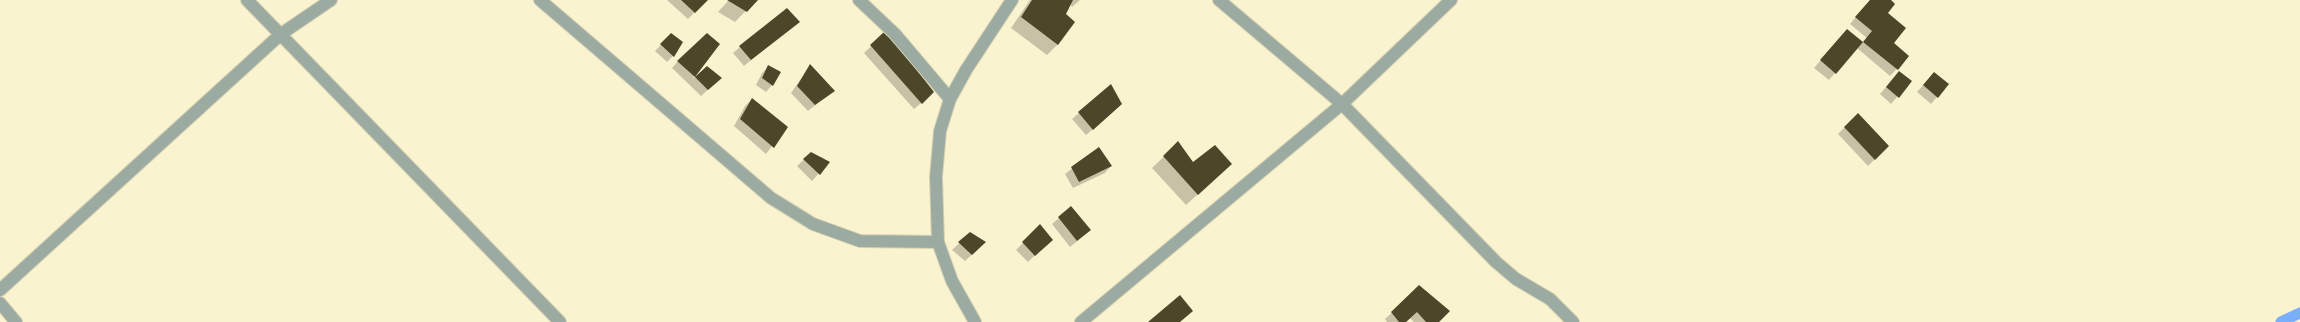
<!DOCTYPE html>
<style>
body{margin:0}
canvas{display:block;background:#f9f3d0}
</style>
<canvas width="2300" height="322"></canvas>
<script>
const context = document.querySelector('canvas').getContext('2d');
context.lineJoin = 'round';
function fill(path, color) {
  context.fillStyle = color;
  context.fill(path, 'evenodd');
}
function trace(path, color, width, dash) {
  context.strokeStyle = color;
  context.lineWidth = width;
  context.lineCap = dash ? 'butt' : 'round';
  context.setLineDash(dash || []);
  context.stroke(path);
}
fill(new Path2D(`
 M667,0H707L688,19Z
 M729,0H756L735,22L718,12Z
 M1030,0H1080L1072,7L1070,4L1065,14L1058,44L1047,55L1011,28Z
 M1870,0H1890L1886,13L1892,43L1908,57L1890,76L1857,48L1829,80L1814,68L1847,30L1863,43L1867,38L1850,24Z
 M798,22L744,66L733,53L740,47Z
 M671,34L673,56L667,62L655,51Z
 M884,34L926,99L914,109L864,53Z
 M719,44L692,79L707,68L714,84L701,96L672,68L678,61Z
 M810,66L833,91L808,111L791,93Z
 M768,67L772,85L766,92L756,85L762,73Z
 M1899,72L1911,81L1891,104L1880,94Z
 M1934,73L1937,97L1931,104L1917,92Z
 M752,99L787,127L766,154L734,126L745,106Z
 M1114,111L1086,135L1072,119L1079,113Z
 M1858,114L1888,146L1868,166L1838,134Z
 M1178,143L1193,163L1219,175L1186,205L1152,168Z
 M1099,148L1111,166L1105,173L1073,188L1065,174Z
 M811,153L829,162L812,181L797,166Z
 M1059,218L1083,236L1070,247L1052,224Z
 M1040,226L1045,246L1028,262L1016,250Z
 M970,233L978,249L965,261L952,250Z
 M1419,287L1438,322H1414L1410,318L1406,322H1387L1385,319Z`), '#0003');
trace(new Path2D(`
 M2281,322L2300,313`), '#7aaffc', 11);
fill(new Path2D(`
 M681,0H708L695,13Z
 M727,0H758L747,12Z
 M1032,0H1073L1066,14L1075,22L1058,45L1021,17Z
 M1870,0H1891L1895,4L1888,13L1906,28L1894,43L1909,56L1898,70L1863,42L1872,31L1855,17Z
 M787,8L800,22L751,60L739,46Z
 M1847,29L1863,42L1836,74L1820,60Z
 M884,32L900,49L904,45L913,65L934,92L922,104L870,45Z
 M671,33L683,42L674,57L660,44Z
 M707,33L720,44L695,77L677,61Z
 M810,64L835,91L815,105L797,86Z
 M768,65L781,72L773,86L762,78Z
 M707,66L722,78L708,90L695,77Z
 M1899,71L1912,81L1899,98L1886,87Z
 M1934,72L1949,84L1938,98L1923,85Z
 M1111,84L1122,104L1093,130L1078,112Z
 M752,98L788,127L774,148L740,119Z
 M1858,113L1889,146L1875,160L1844,127Z
 M1178,141L1193,162L1215,145L1232,164L1198,195L1163,156Z
 M1099,147L1112,166L1079,182L1071,167Z
 M811,152L830,162L820,175L803,159Z
 M1071,206L1091,230L1077,241L1058,217Z
 M1040,224L1053,240L1035,256L1022,242Z
 M970,232L986,242L972,255L958,242Z
 M1419,285L1450,311L1439,322H1426L1417,312L1406,322H1399L1391,312Z
 M1180,295L1193,311L1180,322H1148Z`), '#4c4729');
const street = new Path2D(`
 M247,0L560,322
 M540,0L771,198L813,224L860,241L938,242
 M859,0L895,34L950,99
 M1219,0L1342,104L1496,262L1516,279L1550,299L1573,322
 M0,290L281,34L331,0
 M0,303L16,322
 M975,322L952,281L938,242L936,177L940,131L950,99L966,70L1012,0
 M1081,322L1342,104L1451,0`);
trace(street, '#d7d1b2', 14);
trace(street, '#9caba2', 12);
</script>
